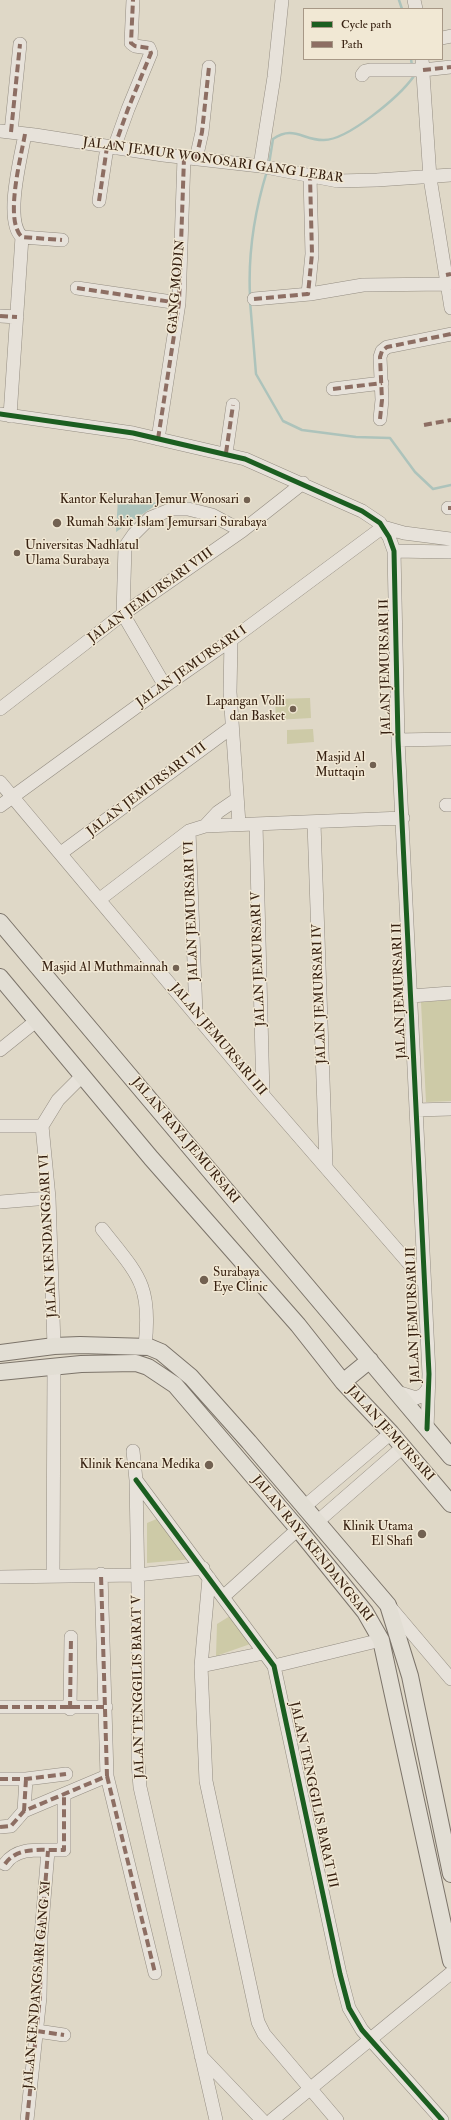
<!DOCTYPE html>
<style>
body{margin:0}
#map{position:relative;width:451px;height:2120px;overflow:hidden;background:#dfd8c7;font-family:"IM FELL Double Pica",serif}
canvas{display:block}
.legend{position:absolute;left:303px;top:8px;width:140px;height:52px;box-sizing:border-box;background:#f1e8d4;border:1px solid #a79886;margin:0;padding:5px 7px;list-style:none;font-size:12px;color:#372111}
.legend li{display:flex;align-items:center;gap:8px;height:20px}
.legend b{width:20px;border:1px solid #a79886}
</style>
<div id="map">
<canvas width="451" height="2120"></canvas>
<ul class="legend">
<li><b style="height:5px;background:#1b5e20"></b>Cycle path</li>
<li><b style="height:5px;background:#8d6e63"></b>Path</li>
</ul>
</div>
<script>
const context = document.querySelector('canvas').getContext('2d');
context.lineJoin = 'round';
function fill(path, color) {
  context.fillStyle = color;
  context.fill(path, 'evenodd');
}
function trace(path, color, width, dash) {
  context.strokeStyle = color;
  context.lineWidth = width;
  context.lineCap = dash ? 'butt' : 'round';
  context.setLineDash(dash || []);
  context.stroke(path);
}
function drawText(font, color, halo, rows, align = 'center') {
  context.font = font + ' "IM FELL Double Pica",serif';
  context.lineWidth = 3;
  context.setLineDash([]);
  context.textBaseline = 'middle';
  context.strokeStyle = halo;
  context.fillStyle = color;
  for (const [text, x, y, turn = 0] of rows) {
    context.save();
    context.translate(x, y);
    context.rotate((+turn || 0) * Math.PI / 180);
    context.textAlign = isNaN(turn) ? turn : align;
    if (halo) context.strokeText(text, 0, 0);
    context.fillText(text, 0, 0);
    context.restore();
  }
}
fill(new Path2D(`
 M310,698L311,718L276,720L275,699Z
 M313,729L314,742L287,744V730Z
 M451,1000V1101L426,1102L421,1002Z
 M159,1518L194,1559L147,1563V1523Z
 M230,1616L256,1642L216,1656L217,1624Z`), '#cdcaa7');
fill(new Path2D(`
 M118,499L159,503L116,532Z`), '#adc3bb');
trace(new Path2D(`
 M399,0L402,9
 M411,59L412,66
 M269,164L273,139C293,125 303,140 323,140C347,141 400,96 414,76V73
 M250,296C248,255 255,210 267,171
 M250,301L256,374L283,421L302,430L356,437L390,438L415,472L433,489L451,485`), '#adc3bb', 2.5);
const minor = new Path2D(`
 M414,0L416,9
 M442,38L451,36
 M422,59L430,178L451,308
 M362,75L365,71L370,70H423L451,67
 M0,131L35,135L163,155L260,166L338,181L377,180L451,175
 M11,132L20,44
 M25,134C21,157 4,221 22,237L62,240
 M114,148L128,109L151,53L149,48L135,46L131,43L133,0
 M196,159L202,132L209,67
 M260,166L274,77L282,0
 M99,201L107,147
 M77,288L179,303
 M308,294L312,254L310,176
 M254,299L310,294L363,285L447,284
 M0,316L17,317
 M333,389L382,383
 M0,414L133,433L245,459L362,511L380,523L389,537L394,551L398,740L429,1374L427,1429
 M10,416L22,237
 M380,419L382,400L380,357L382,351L387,347L451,334
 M158,439L179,303L184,158
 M226,453L233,405
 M448,508H451
 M394,551L451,552
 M231,640L230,692L239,824
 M165,686L123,614L125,547L134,534L150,518L172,509H188L212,515L242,531
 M0,709L123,614L242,531L303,483
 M398,740L451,739
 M0,782L263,1095L412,1267L424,1283
 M446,805H451
 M0,806L165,686L231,640L383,527L404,533L451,539
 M314,823L326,1165
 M256,824L263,1095
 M205,826L218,812L237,799
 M189,831L196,1014
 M61,853L232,727
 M100,899L189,831L205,826L403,818
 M411,996L451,993
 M0,1050L36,1021
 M416,1110L451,1109
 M0,1126H42L58,1100L83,1075
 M42,1126L49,1198L54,1346
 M0,1202L49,1198
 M102,1229C138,1275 152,1284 145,1346
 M397,1392L416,1398L423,1395L428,1389
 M133,1451L136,1480L138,1589V1763L140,1787L216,2120
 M136,1480L274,1666L340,1974L349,2008L362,2030L442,2120
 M304,1507L391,1433
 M317,1522L403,1447
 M53,1576L54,1366
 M0,1577L137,1575L203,1568
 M209,1578L201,1666L206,1781L258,2022L264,2034L337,2120
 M224,1596L298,1529
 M390,1607L451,1679
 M201,1666L264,1653
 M274,1666L381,1640
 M0,1707H106
 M70,1709L71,1637
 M107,1776L155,1973
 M0,1779H26L66,1774
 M24,1811L26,1779
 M0,1827L11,1826L24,1811L107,1776L101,1574
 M5,1864C18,1845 44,1851 64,1850V1794
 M37,2031L64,2035
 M201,2056L262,2120
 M27,2120L40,1997L41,1936L48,1851
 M272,2120L451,1973`);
const major = new Path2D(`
 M0,922L451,1457
 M0,977L151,1158L298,1325L343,1382L391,1433L451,1504
 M0,1353L54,1346L80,1345L149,1347L161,1352L191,1377L249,1442L388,1605L410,1676L451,1874
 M0,1372L81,1364L136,1363L148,1367L175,1385L298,1529L365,1612L381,1640L451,1961
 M343,1382L370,1360`);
trace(minor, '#948d82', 14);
trace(major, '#7c746a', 18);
trace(minor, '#e7e2da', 13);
trace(major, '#e2ded4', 16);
trace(new Path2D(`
 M423,70L451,67
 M11,132L20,44
 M25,134C21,157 4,221 22,237L62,240
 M114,148L128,109L151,53L149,48L135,46L131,43L133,0
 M196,159L202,132L209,67
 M99,201L107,147
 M446,275L451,274
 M77,288L179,303
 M254,299L308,294L312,254L310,176
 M0,316L17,317
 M333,389L382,383
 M380,419L382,400L380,357L382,351L387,347L451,334
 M424,425L451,420
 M158,439L179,303L184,158
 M226,453L233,405
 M448,508H451
 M0,1707H106
 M70,1709L71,1637
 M107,1776L155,1973
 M0,1779H26L66,1774
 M24,1811L26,1779
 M0,1827L11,1826L24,1811L107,1776L101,1574
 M5,1864C18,1845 44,1851 64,1850V1794
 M37,2031L64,2035
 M27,2120L40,1997L41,1936L48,1851`), '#8d6e63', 4, [8, 4]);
trace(new Path2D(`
 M0,414L133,433L245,459L362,511L380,523L389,537L394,551L398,740L429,1374L427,1429
 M136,1480L274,1666L340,1974L349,2008L362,2030L442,2120`), '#1b5e20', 5);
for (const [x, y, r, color] of [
 [247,500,4,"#726151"],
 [57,523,5,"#726151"],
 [17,553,4,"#726151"],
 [293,709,4,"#726151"],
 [373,765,4,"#726151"],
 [176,968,4,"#726151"],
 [204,1280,5,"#726151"],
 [209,1465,5,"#726151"],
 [422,1534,5,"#726151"]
]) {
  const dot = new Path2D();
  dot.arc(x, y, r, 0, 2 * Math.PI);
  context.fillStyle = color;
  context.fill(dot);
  trace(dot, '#f1e8d4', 1.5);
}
drawText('13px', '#372111', '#f1e8d4', [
 ["JALAN JEMUR WONOSARI GANG LEBAR",213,161,8],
 ["GANG MODIN",177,287,-85],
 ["JALAN JEMURSARI VIII",151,596,-36],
 ["JALAN JEMURSARI I",192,667,-35],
 ["JALAN JEMURSARI II",386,667,-91],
 ["JALAN JEMURSARI VII",147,790,-37],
 ["JALAN JEMURSARI VI",192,911,-92],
 ["JALAN JEMURSARI V",259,959,-92],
 ["JALAN JEMURSARI II",400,991,-92],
 ["JALAN JEMURSARI IV",320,994,-92],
 ["JALAN JEMURSARI III",218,1040,50],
 ["JALAN RAYA JEMURSARI",185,1141,50],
 ["JALAN KENDANGSARI VI",49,1236,-93],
 ["JALAN JEMURSARI II",414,1315,-92],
 ["JALAN JEMURSARI",390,1434,48],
 ["JALAN RAYA KENDANGSARI",312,1549,51],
 ["JALAN TENGGILIS BARAT V",139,1687,-91],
 ["JALAN TENGGILIS BARAT III",313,1795,78],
 ["JALAN KENDANGSARI GANG XI",38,1985,-85]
]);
drawText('13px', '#372111', '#f1e8d4', [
 ["Kantor Kelurahan Jemur Wonosari",239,500],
 ["Rumah Sakit Islam Jemursari Surabaya",66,523,"left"],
 ["Universitas Nadhlatul",25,546,"left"],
 ["Ulama Surabaya",25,561,"left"],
 ["Lapangan Volli",285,702],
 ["dan Basket",285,717],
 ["Masjid Al",365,758],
 ["Muttaqin",365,773],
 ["Masjid Al Muthmainnah",168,968],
 ["Surabaya",213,1273,"left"],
 ["Eye Clinic",213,1288,"left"],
 ["Klinik Kencana Medika",200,1465],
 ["Klinik Utama",413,1527],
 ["El Shafi",413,1542]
], 'right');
</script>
